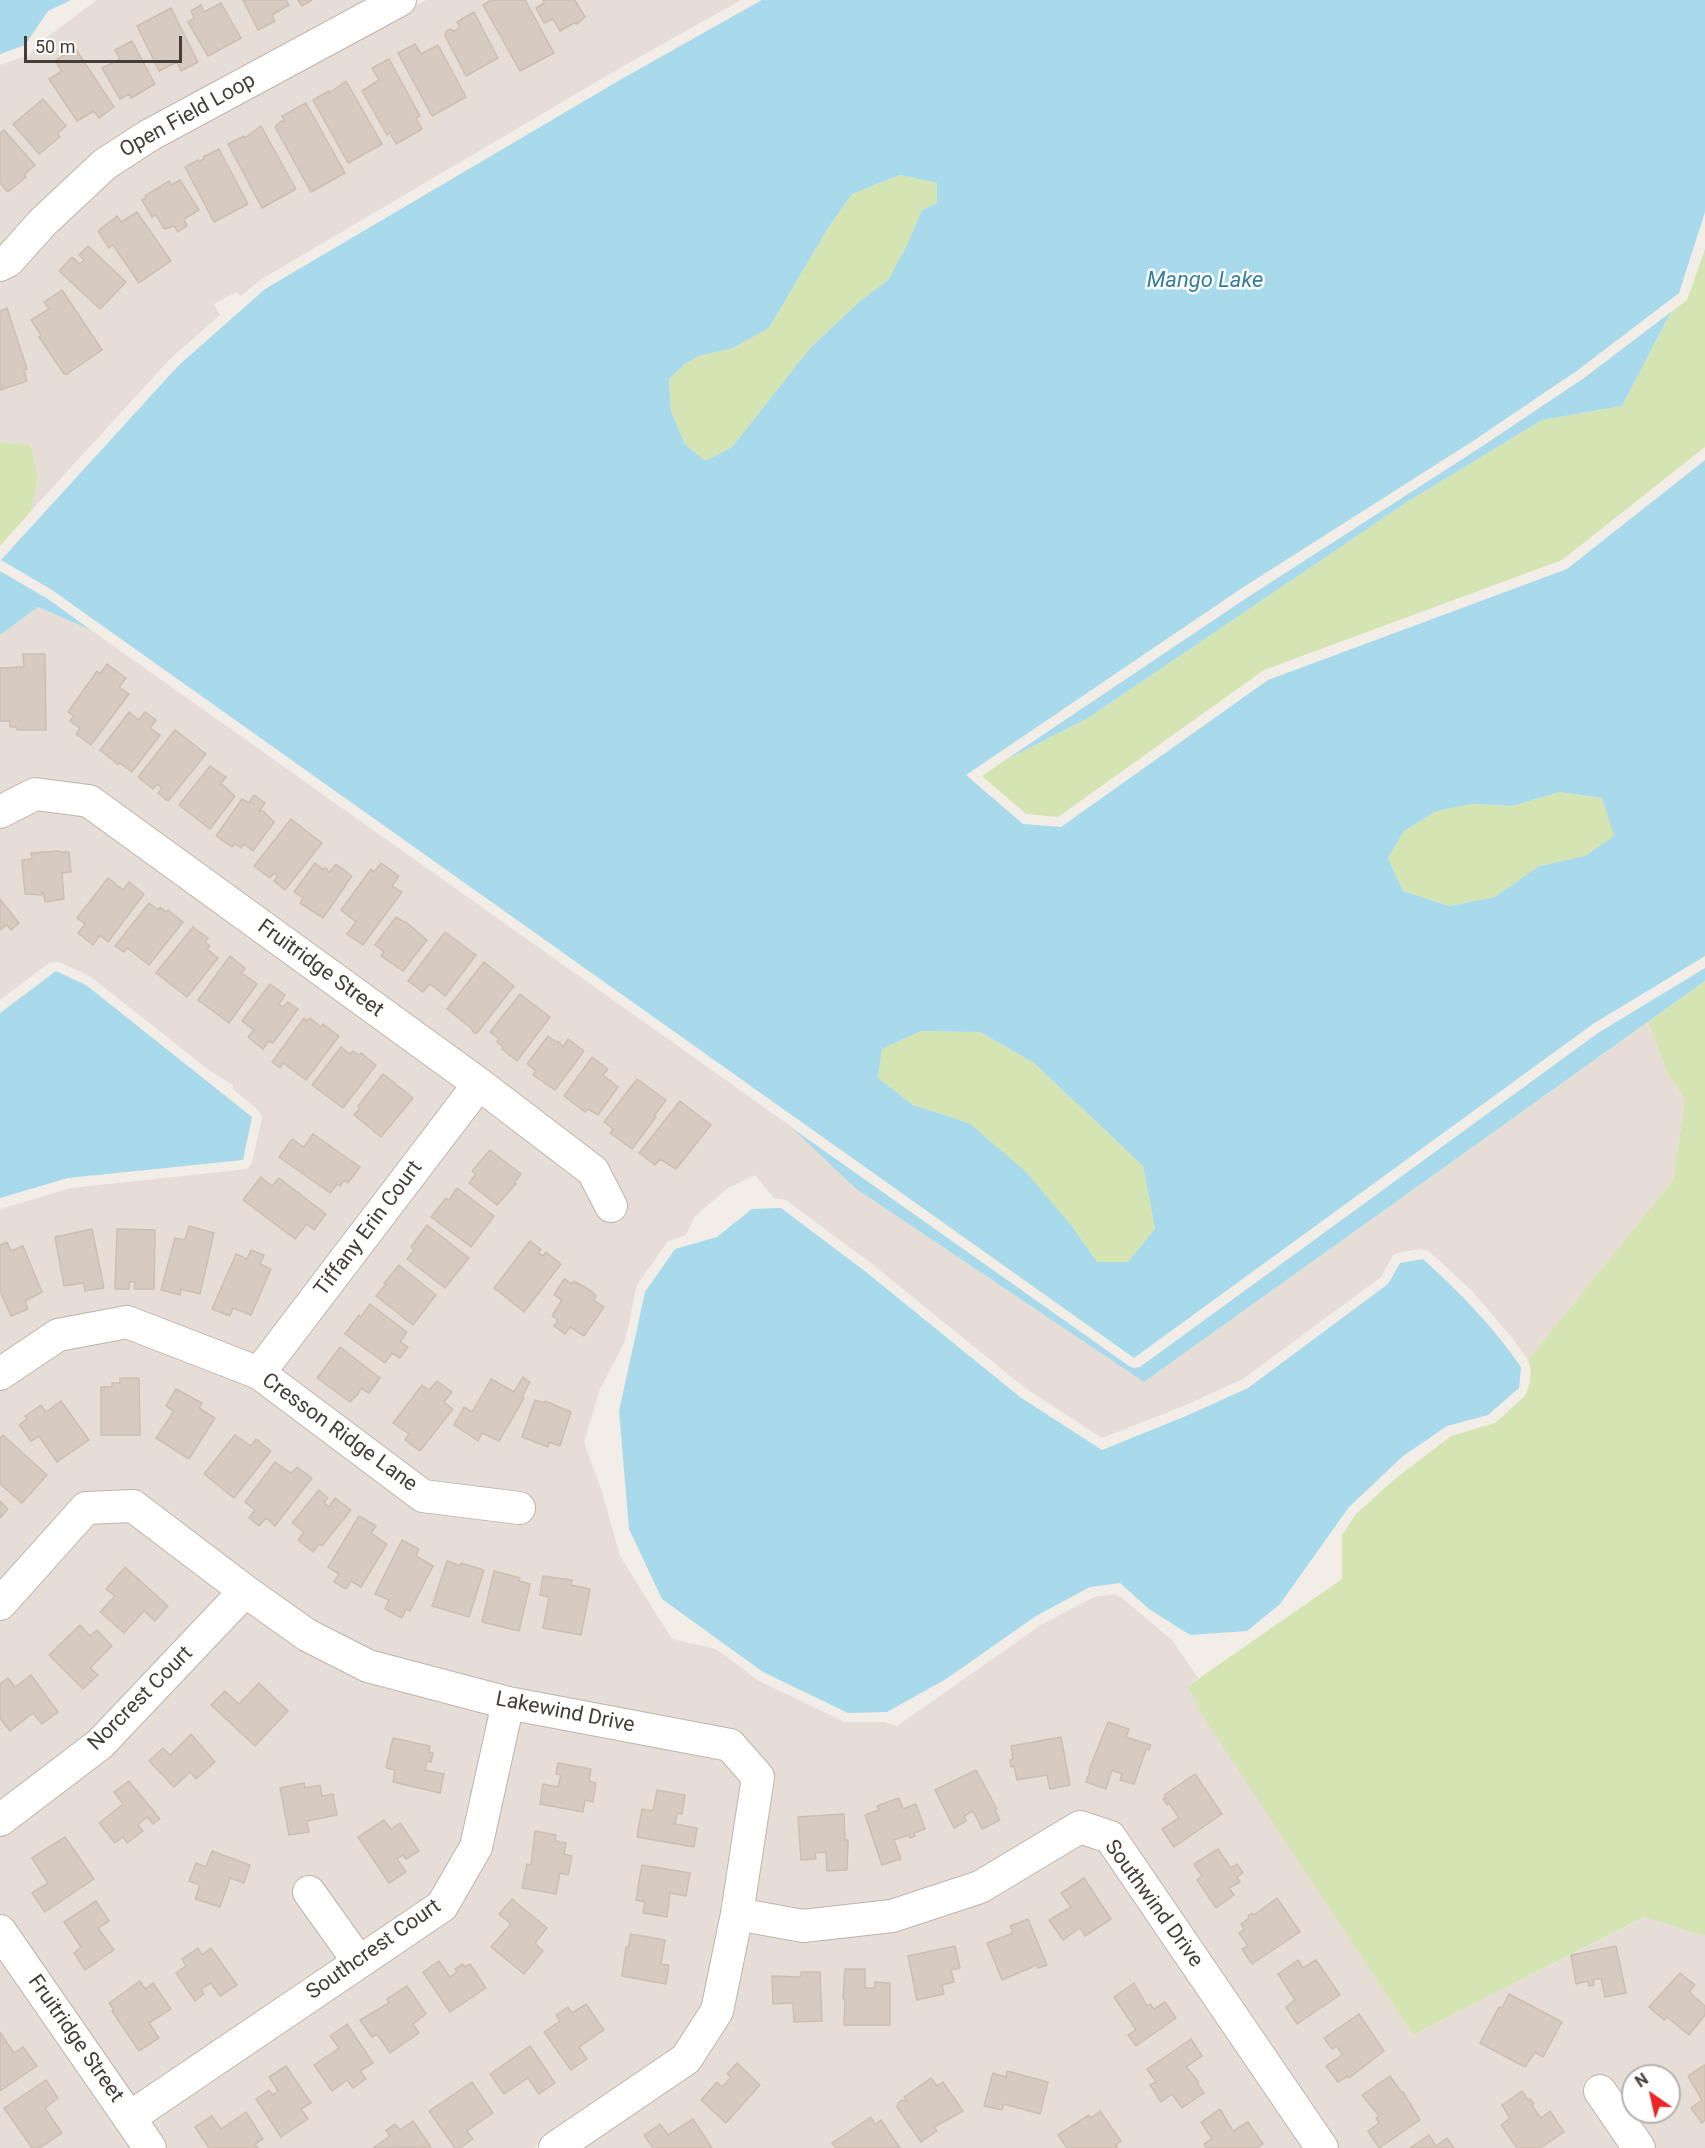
<!DOCTYPE html>
<style>
body{margin:0}
#map{position:relative;width:1705px;height:2148px;overflow:hidden;background:#f2ede7;font-family:Roboto,sans-serif}
canvas{display:block}
.north{position:absolute;left:1621px;top:2064px;width:60px;height:60px;box-sizing:border-box;background:#fff;border:2px solid #b5b1af;border-radius:50%;rotate:326deg;font-size:16px;font-weight:700;line-height:24px;text-align:center;color:#453d37}
.north::after{content:'';display:block;margin:auto;width:21px;height:27px;background:#ea2627;clip-path:polygon(50% 0,100% 100%,50% 72%,0 100%)}
.scale{position:absolute;left:24px;top:36px;width:158px;height:27px;box-sizing:border-box;border:3px solid #453d37;border-top:0;padding-left:8px;font-size:18px;line-height:21px;white-space:nowrap;color:#453d37;-webkit-text-stroke:4px #fff;paint-order:stroke}
</style>
<div id="map">
<canvas width="1705" height="2148"></canvas>
<div class="north">N</div>
<div class="scale">50 m</div>
</div>
<script>
const context = document.querySelector('canvas').getContext('2d');
context.lineJoin = 'round';
function fill(path, color) {
  context.fillStyle = color;
  context.fill(path, 'evenodd');
}
function trace(path, color, width, dash) {
  context.strokeStyle = color;
  context.lineWidth = width;
  context.lineCap = dash ? 'butt' : 'round';
  context.setLineDash(dash || []);
  context.stroke(path);
}
function drawText(font, color, halo, rows, align = 'center') {
  context.font = font + ' Roboto,sans-serif';
  context.lineWidth = 5;
  context.setLineDash([]);
  context.textBaseline = 'middle';
  context.strokeStyle = halo;
  context.fillStyle = color;
  for (const [text, x, y, turn = 0] of rows) {
    context.save();
    context.translate(x, y);
    context.rotate((+turn || 0) * Math.PI / 180);
    context.textAlign = isNaN(turn) ? turn : align;
    if (halo) context.strokeText(text, 0, 0);
    context.fillText(text, 0, 0);
    context.restore();
  }
}
fill(new Path2D(`
 M97,0H375L0,251V65L29,55L39,43Z
 M426,0H741L620,68L260,280L241,296L236,292L214,304L220,315L170,359L31,511L38,479L31,445L0,442V278L113,174L154,147Z
 M38,607L91,630L792,1127L855,1188L1144,1382L1648,1022L1668,1075L1685,1099L1673,1180L1528,1360L1513,1339L1472,1291L1429,1251L1420,1249L1397,1253L1393,1255L1381,1277L1243,1379L1181,1407L1102,1438L1025,1388L872,1264L786,1200L774,1198L755,1175L728,1188L694,1217L686,1235L668,1241L637,1285L625,1341L600,1389L584,1442L602,1492L620,1556L672,1639L716,1649L759,1681L845,1722H884L897,1726L1041,1625L1094,1597L1115,1594L1122,1598L1172,1640L1198,1678L1188,1686L1413,2035L1645,1917L1705,1936V2148H1652L1602,2075L1585,2087L1626,2148H1335L1119,1831L889,1904L802,1914L750,1905L766,1770L510,1691L371,1655L312,1625L132,1494L0,1588V1389L63,1346L127,1334L253,1383L423,1508L530,1521V1498L426,1484L275,1372L482,1101L585,1179L607,1222L626,1212L603,1167L95,792L0,798V635ZM1633,2076H1669V2112H1633Z
 M38,807L86,813L463,1086L254,1359L130,1311L0,1359V1209L71,1188L247,1169L252,1163L262,1117L257,1109L233,1089V1085L210,1071L91,977L59,962L49,963L0,1000V825Z
 M131,1518L228,1592L92,1735L0,1804V1620L15,1608L92,1519Z
 M248,1606L494,1711L465,1841L433,1897L361,1946L311,1876L293,1888L343,1958L132,2102L0,1912V1835Z
 M517,1716L725,1755L746,1780L706,2005L677,2050L533,2148H163L145,2122L449,1916Z
 M1082,1839L1103,1847L1309,2148H577L693,2069L746,1928L805,1938Z
 M0,1950L136,2148H0Z`), '#e6ded6');
fill(new Path2D(`
 M900,175L937,183V203L922,210L907,245L888,280L860,301L811,347L732,447L705,461L685,444L671,411L669,379L685,364L699,356L733,348L769,328L828,228L852,194Z
 M1705,249V447L1562,560L1264,670L1058,817L1026,814L982,776L1004,761L1088,718L1407,502L1542,420L1622,406L1671,312L1687,300Z
 M0,442L31,445L38,479L31,511L0,546Z
 M1560,792L1602,798L1615,836L1585,856L1539,866L1495,897L1449,906L1403,891L1388,858L1404,831L1437,811L1471,804L1512,806Z
 M1705,981V1936L1644,1917L1413,2035L1201,1713L1188,1686L1342,1579V1535L1356,1514L1396,1478L1451,1436L1495,1423L1525,1396C1530,1386 1533,1371 1528,1360L1673,1180L1685,1099L1668,1075L1648,1022Z
 M921,1031L980,1032L1034,1063L1143,1166L1155,1229L1128,1262L1097,1263L1071,1225L1025,1172L969,1123L913,1105L878,1078L882,1049Z`), '#d5e4b3');
fill(new Path2D(`
 M0,0H71L48,11L25,45L0,54Z
 M762,0H1705V212L1679,293L1578,370L1473,441L1242,588L966,775L1023,824L1061,827L1268,680L1567,569L1705,460V956L1593,1024L1134,1358L52,590L1,560L178,366L265,289L625,77ZM900,175L937,183V203L922,210L907,245L888,280L860,301L811,347L732,447L705,461L685,444L671,411L669,379L685,364L699,356L733,348L769,328L828,228L852,194ZM1560,792L1602,798L1614,836L1585,856L1539,866L1495,897L1449,906L1403,891L1388,858L1404,831L1437,811L1471,804L1512,806ZM921,1031L980,1032L1034,1063L1143,1166L1155,1229L1128,1262H1097L1071,1225L1025,1171L969,1123L913,1105L878,1078L882,1049Z
 M1671,312L1622,406L1542,420L1407,502L1088,718L1004,761L1248,597L1478,449L1584,378Z
 M0,571L48,599L91,630L38,607L0,635Z
 M1705,968V981L1144,1382L855,1188L792,1128L1129,1366L1134,1368L1140,1367L1598,1033Z
 M56,971L86,985L252,1117L243,1160L68,1178L0,1198V1013Z
 M781,1208L866,1272L1020,1397L1102,1450L1186,1416L1248,1388L1388,1284L1400,1263L1423,1259C1459,1292 1493,1326 1521,1367L1519,1388L1488,1415L1447,1426L1403,1456L1349,1507L1280,1604L1247,1631L1190,1635L1149,1609L1120,1583L1090,1587L1036,1616L946,1679L887,1712L848,1713L763,1672L662,1599L629,1529L619,1411L645,1292L675,1249L717,1237L752,1209Z`), '#a8daeb');
const building = new Path2D(`
 M243,0H286L289,5L272,15L275,21L258,30Z
 M298,0H312L302,6Z
 M491,0H525L554,53L520,71L483,5Z
 M543,0H575L585,17L577,24L574,23L560,31L553,19L544,23L536,8L544,3Z
 M221,3L241,38L208,56L188,22L194,18L191,11L201,5L204,12Z
 M171,8L198,62L181,71L177,62L159,71L137,26Z
 M474,12L498,58L466,76L445,36L446,32L450,29L454,31L460,27L457,22Z
 M132,41L155,84L131,98L129,94L120,99L102,68L120,59L115,50Z
 M415,44L421,54L438,45L466,97L432,116L398,53Z
 M75,48L114,107L99,118L94,111L77,121L49,79L62,71L55,61Z
 M389,59L420,116L416,118L422,129L396,144L390,133L387,135L362,91L379,80L372,68Z
 M346,81L382,144L348,163L313,100L329,91V93Z
 M43,99L66,126L57,134L60,137L39,154L13,124Z
 M306,103L345,173L311,192L275,127L281,121L285,122L282,116Z
 M261,126L296,189L262,208L228,144L244,136L245,138Z
 M4,130L35,165L24,175L26,177L8,192L0,183V133Z
 M219,149L248,204L214,222L185,167L198,160L199,162L204,159L203,157Z
 M180,180L199,210L184,219L187,226L178,232L174,226L164,229L156,215L152,217L142,200L146,198L145,196L169,181L171,185Z
 M137,212L171,261L139,283L113,245L109,248L98,231L117,216L121,222Z
 M88,246L126,282L100,309L59,271L72,257L80,264L84,260L79,255Z
 M62,290L102,350L67,374H64L39,337L41,335L31,320L49,309L44,302Z
 M7,308L27,369L24,370L27,381L0,390V311Z
 M23,654H45L46,730H17V727H10V721H0V668L24,667Z
 M107,664L126,678L119,687L129,694L91,745L76,734L80,728L70,721L74,716L68,712L97,671L100,674Z
 M129,712L139,720L145,712L156,720L150,728L160,735L132,772L120,763L118,765L100,750Z
 M175,730L206,754L168,801L158,793L162,788L157,784L153,789L138,777Z
 M210,766L226,777L220,785H223L235,796L210,829L179,805Z
 M254,795L265,803L259,811H263L274,822L253,851L244,844L241,848L235,844L232,847L216,836L242,799L249,803Z
 M291,819L322,843L285,890L274,881L278,876L274,873L270,878L254,866Z
 M59,851V852H69L71,872L62,873L64,899L45,902L43,892L41,895L25,894L22,860L32,859L31,853Z
 M315,863L323,869L326,868L329,873L336,864L352,876L323,918L300,903L303,898L294,892Z
 M381,863L399,876L392,886L402,892L363,945L347,934L356,922L341,910L371,869L374,872Z
 M108,878L123,890L129,882L144,894L108,942L100,935L93,945L78,933L85,924L77,918Z
 M0,899L19,923L11,930L7,925L0,930Z
 M149,903L158,910L160,907L166,912L168,910L183,922L149,965L127,948L124,952L115,946Z
 M396,917L404,922H406L427,940L403,971L381,956L384,952L375,945Z
 M193,927L208,938L205,942L210,946L207,949L218,958L187,997L156,973Z
 M445,932L476,955L445,996L430,984L423,992L408,981Z
 M230,956L245,968L242,973L257,984L229,1023L198,1000Z
 M484,962L514,986L477,1033H474L471,1028L447,1009Z
 M270,984L285,995L279,1004L283,1007L288,1002L298,1009L273,1043L269,1041L263,1049L248,1037L254,1030L242,1021Z
 M520,994L550,1017L517,1061L502,1049L503,1047L497,1042L499,1039L490,1032Z
 M304,1018L307,1021L310,1018L321,1027L323,1024L339,1036L306,1080L283,1063L280,1068L272,1062Z
 M548,1036L556,1042L558,1041L563,1047L568,1039L584,1051L555,1090L533,1075L536,1071L527,1064Z
 M341,1047L350,1054L353,1051L359,1055L361,1053L376,1065L343,1108L312,1085Z
 M592,1057L608,1069L603,1075L618,1087L598,1115L588,1109L585,1112L564,1096Z
 M383,1074L413,1098L381,1137L354,1115L360,1108L358,1106Z
 M637,1079L666,1100L654,1116L656,1117L632,1149L610,1133L613,1129L604,1122Z
 M680,1101L711,1125L676,1169L660,1159L655,1165L639,1153Z
 M313,1134L360,1167L348,1183L344,1180L340,1186L337,1184L330,1193L279,1157L292,1139L304,1147Z
 M490,1150L521,1174L514,1183L516,1184L497,1205L469,1183L476,1174L472,1171Z
 M261,1177L272,1186L279,1178L326,1214L314,1230L307,1224L295,1239L243,1200Z
 M457,1188L494,1216L471,1247L431,1217L446,1198L449,1200Z
 M427,1225L469,1258L445,1288L407,1259L414,1250L411,1247Z
 M189,1226L214,1233L200,1294L181,1289L180,1295L161,1290L175,1238L185,1240Z
 M92,1229L104,1288L85,1291L84,1283L64,1286L55,1237Z
 M117,1229L155,1230L154,1289H134L135,1282H129V1289H115Z
 M530,1241L541,1249L538,1253L543,1256L546,1252L561,1264L524,1312L494,1288Z
 M7,1242L11,1251L23,1246L42,1292L25,1301L28,1309L11,1316L0,1291V1245Z
 M251,1250L264,1255L260,1264L271,1269L251,1315L233,1308L230,1316L212,1309L236,1254L247,1259Z
 M399,1265L436,1295L413,1325L376,1296L386,1284L384,1283Z
 M564,1279L572,1284L574,1281L591,1291L596,1296L594,1300L604,1307L584,1336L570,1327L565,1334L554,1326L558,1320L552,1316L562,1300L554,1295Z
 M370,1304L407,1332L400,1342L408,1347L400,1358L392,1353L385,1363L345,1334L359,1315L361,1317Z
 M340,1347L380,1378L369,1393L361,1388L358,1394L350,1402L317,1378Z
 M523,1377L530,1382L522,1397L524,1398L499,1441L482,1433L478,1441L454,1425L464,1407L472,1412L491,1379L514,1392Z
 M120,1378H139L140,1435H101V1387H112V1383H120Z
 M437,1381L452,1392L444,1402L453,1409L420,1451L405,1440L409,1434L393,1423L422,1385L429,1390Z
 M176,1389L202,1403L199,1408L215,1418L189,1459L156,1438L174,1411L166,1406Z
 M535,1400L545,1403V1401L571,1412L560,1446L549,1442L548,1447L522,1437Z
 M61,1401L89,1440L57,1462L39,1436L31,1441L19,1425L27,1419L25,1416L41,1405L46,1412Z
 M3,1435L47,1475L22,1503L0,1484V1438Z
 M235,1435L251,1446L256,1439L271,1451L234,1498L204,1474Z
 M275,1462L291,1473L297,1467L312,1478L275,1526L266,1518L259,1526L249,1518L255,1510L245,1502Z
 M319,1490L328,1498L324,1503L329,1507L335,1498L351,1510L322,1546L319,1544L313,1552L298,1540L304,1532L292,1523Z
 M0,1501L8,1509L0,1518Z
 M359,1516L376,1526L371,1533L387,1544L361,1587L351,1581L346,1589L334,1582L339,1574L328,1567Z
 M402,1540L419,1549L416,1556L433,1566L410,1611L406,1609L402,1618L385,1609L389,1600L375,1594Z
 M447,1561L461,1566V1563L484,1570L469,1617L432,1606Z
 M125,1567L168,1606L155,1621L144,1611L124,1633L100,1612L115,1596L106,1589Z
 M494,1571L520,1578L519,1581L530,1584L519,1631L482,1622Z
 M543,1576L572,1580L571,1585L590,1589L581,1635L543,1628L549,1597L540,1595Z
 M80,1625L90,1636L97,1630L112,1646L90,1668L98,1675L83,1689L49,1655Z
 M31,1675L58,1712L42,1724L33,1713L10,1731L0,1718V1684L8,1678L15,1687Z
 M259,1683L288,1711L255,1746L211,1705L225,1691L239,1704Z
 M1108,1722L1129,1729L1126,1737L1151,1745L1149,1750L1146,1749L1134,1784L1120,1780L1122,1774L1112,1770L1106,1789L1086,1782L1090,1771L1089,1770Z
 M191,1734L215,1762L196,1779L190,1772L174,1787L149,1761L163,1748L170,1755Z
 M1061,1737L1070,1785L1050,1789L1047,1775L1017,1780L1014,1766L1011,1767L1010,1760L1013,1759L1011,1746Z
 M393,1738L430,1746L429,1752L433,1753L431,1762L427,1761L425,1770L444,1774L440,1793L393,1782L395,1770L386,1768Z
 M558,1763L591,1769L589,1781L596,1783L593,1802L585,1800L583,1812L540,1804L543,1784L558,1787L561,1775L556,1774Z
 M976,1770L997,1809L995,1810L1000,1820L982,1829L973,1811L964,1816L966,1821L954,1828L935,1790Z
 M1195,1774L1222,1814L1174,1847L1162,1829L1179,1818L1169,1803L1167,1805L1163,1799L1166,1798L1164,1795Z
 M129,1781L160,1819L153,1824L147,1817L138,1825L143,1831L127,1843L123,1837L115,1843L99,1823L123,1804L114,1792Z
 M304,1783L305,1788L320,1785L322,1796L333,1794L337,1815L307,1821L309,1832L289,1835L280,1788Z
 M657,1790L685,1795L682,1814L677,1813L675,1824L697,1828L694,1847L637,1837L642,1809L653,1811Z
 M899,1798L903,1809L916,1804L925,1829L914,1833L915,1836L910,1838L909,1835L894,1840L901,1859L882,1865L865,1815L879,1810L877,1806Z
 M844,1814L845,1840H848L847,1870L827,1871L826,1852L815,1853L816,1859L801,1860L798,1817Z
 M384,1820L391,1829L400,1823L419,1851L406,1859L403,1855L397,1859L406,1872L389,1883L358,1837Z
 M535,1831L556,1835L555,1841L566,1843L564,1854L572,1856L568,1875L560,1873L556,1894L522,1888L527,1864L531,1865Z
 M65,1837L94,1879L45,1912L32,1893L48,1883L32,1858Z
 M1218,1849L1231,1868L1237,1864L1243,1873L1237,1877L1240,1882L1229,1888L1234,1895L1216,1908L1197,1880L1202,1876L1194,1864Z
 M212,1851L250,1865L244,1883L230,1878L220,1907L195,1899L200,1885L189,1881L196,1863L206,1867Z
 M642,1865L690,1873L686,1896L670,1893L667,1917L643,1913L645,1902L636,1900Z
 M1084,1878L1111,1919L1085,1936L1080,1928L1063,1940L1049,1920L1071,1907L1061,1893Z
 M1277,1898L1300,1932L1252,1964L1242,1949L1248,1946L1239,1933L1244,1929L1241,1924L1249,1918L1248,1916L1252,1913L1254,1915Z
 M512,1899L547,1928L535,1943L543,1951L524,1974L491,1947L511,1924L499,1914Z
 M96,1901L109,1921L98,1928L114,1950L85,1970L74,1953L81,1947L64,1922Z
 M1028,1919L1047,1965L1038,1968L1037,1965L1002,1980L987,1943L1013,1933L1010,1926Z
 M631,1934L665,1940L661,1964L669,1965L666,1984L622,1976L626,1947L628,1948Z
 M955,1946L960,1968L951,1970L954,1982L942,1985L944,1994L917,2000L908,1956Z
 M1616,1946L1626,1993L1605,1997L1601,1978L1593,1980L1594,1985L1589,1986L1588,1981L1576,1984L1571,1955Z
 M198,1948L202,1955L211,1948L237,1985L220,1996L211,1983L201,1989L204,1994L195,2001L176,1973L186,1966L182,1959Z
 M1298,1960L1303,1968L1316,1960L1340,1995L1297,2024L1286,2007L1295,2000L1278,1974Z
 M439,1961L450,1977L457,1972L455,1969L463,1964L465,1967L470,1964L486,1988L450,2012L423,1972Z
 M845,1969H865V1988H875V1982L890,1983V2025H844L845,1999H843Z
 M801,1972H820L822,2021L794,2022L793,2003L773,2004L772,1976L801,1977Z
 M1680,1973L1695,1985L1689,1992L1705,2006V2015L1689,2035L1667,2017L1664,2020L1649,2007Z
 M140,1981L145,1989L153,1983L171,2009L149,2023L159,2038L139,2051L112,2011L114,2010L109,2003Z
 M1134,1983L1147,2006L1150,2004L1154,2009L1165,2002L1176,2018L1136,2046L1128,2035L1136,2030L1114,1997Z
 M407,1986L426,2014L413,2024L419,2033L390,2053L377,2034L372,2037L360,2020L389,2003L387,1999Z
 M1509,1994L1562,2022L1543,2057L1535,2052L1525,2067L1480,2043L1499,2007L1502,2008Z
 M586,2004L604,2030L579,2047L587,2059L571,2070L544,2032L560,2021L556,2015L568,2007L572,2013Z
 M1359,2014L1384,2051L1349,2078L1348,2076L1338,2082L1326,2066L1342,2055L1337,2046L1332,2049L1324,2038Z
 M347,2024L373,2063L360,2071L366,2079L353,2088L347,2080L332,2091L314,2065L339,2048L330,2036Z
 M0,2032L14,2053L23,2047L37,2066L0,2091Z
 M1191,2039L1202,2056L1186,2067L1199,2082L1197,2083L1204,2093L1182,2108L1172,2094L1161,2102L1150,2085L1156,2082L1147,2069Z
 M530,2046L555,2083L539,2094L528,2078L504,2094L490,2074Z
 M737,2063L760,2085L726,2123L701,2100L717,2082L722,2087L731,2077L727,2074Z
 M1705,2065V2120L1702,2123L1691,2108L1702,2100L1688,2076Z
 M286,2066L311,2103L301,2109L308,2119L281,2137L256,2099L269,2090L273,2095L278,2091L269,2077Z
 M1007,2071L1048,2082L1040,2114L1004,2104L1002,2110L984,2106L993,2073L1006,2077Z
 M1390,2076L1402,2093L1403,2092L1420,2120L1379,2148L1368,2131L1379,2123L1376,2118L1379,2116L1362,2095Z
 M931,2078L937,2086L943,2082L963,2111L934,2127L937,2131L921,2142L897,2107L898,2103L902,2100L907,2101L904,2097Z
 M46,2080L58,2098L45,2108L62,2133L46,2144L38,2148H32L4,2108Z
 M472,2082L493,2113L467,2131L473,2139L460,2148H455L429,2111Z
 M1522,2091L1528,2100L1530,2099L1534,2104L1532,2106L1541,2118L1550,2111L1564,2132L1540,2148H1517L1501,2125L1510,2118L1502,2105Z
 M1220,2109L1233,2131L1248,2122L1263,2144L1257,2148H1206L1204,2144L1212,2139L1201,2122Z
 M1100,2111L1121,2141L1116,2145L1118,2148H1072L1070,2146L1067,2148L1058,2135L1089,2115L1091,2118Z
 M246,2112L263,2139L255,2144L258,2148H209L195,2127L212,2116L221,2129Z
 M871,2117L875,2124L881,2120L900,2148H836L832,2143Z
 M693,2119L712,2148H653L644,2135L660,2124L668,2135Z
 M413,2121L431,2147L373,2148L390,2136L386,2130L395,2124L400,2130Z
 M1429,2135L1436,2146L1447,2138L1454,2148H1410Z`);
fill(building, '#d6cac1');
trace(building, '#cdbeb1', 1.5);
const minor = new Path2D(`
 M0,265L8,261L43,222L105,164L148,136L400,0
 M0,812L35,794L89,801L479,1084L593,1171L611,1206
 M259,1373L479,1084
 M0,1374L58,1335L127,1322L259,1373L423,1496L519,1508
 M0,1604L86,1508L133,1506L245,1591L307,1635L368,1666L508,1703L730,1745L758,1777L737,1914L717,2011L686,2059L555,2148
 M0,1820L100,1744L245,1591
 M309,1892L359,1962
 M737,1914L803,1926L892,1916L980,1887L1080,1827L1110,1837L1322,2148
 M0,1931L150,2148
 M1600,2091L1639,2148
 M129,2118L442,1906L476,1847L508,1703`);
trace(minor, '#bdb4ab', 34);
trace(minor, '#fff', 32);
drawText('21px', '#453d37', '#fff', [
 ["Open Field Loop",188,116,-29],
 ["Fruitridge Street",320,969,36],
 ["Tiffany Erin Court",369,1229,-53],
 ["Cresson Ridge Lane",339,1433,36],
 ["Norcrest Court",141,1699,-45],
 ["Lakewind Drive",565,1713,11],
 ["Southwind Drive",1153,1904,54],
 ["Southcrest Court",374,1950,-35],
 ["Fruitridge Street",75,2039,55]
]);
drawText('italic 22px', '#337f9a', '#fff', [
 ["Mango Lake",1205,281]
]);
</script>
